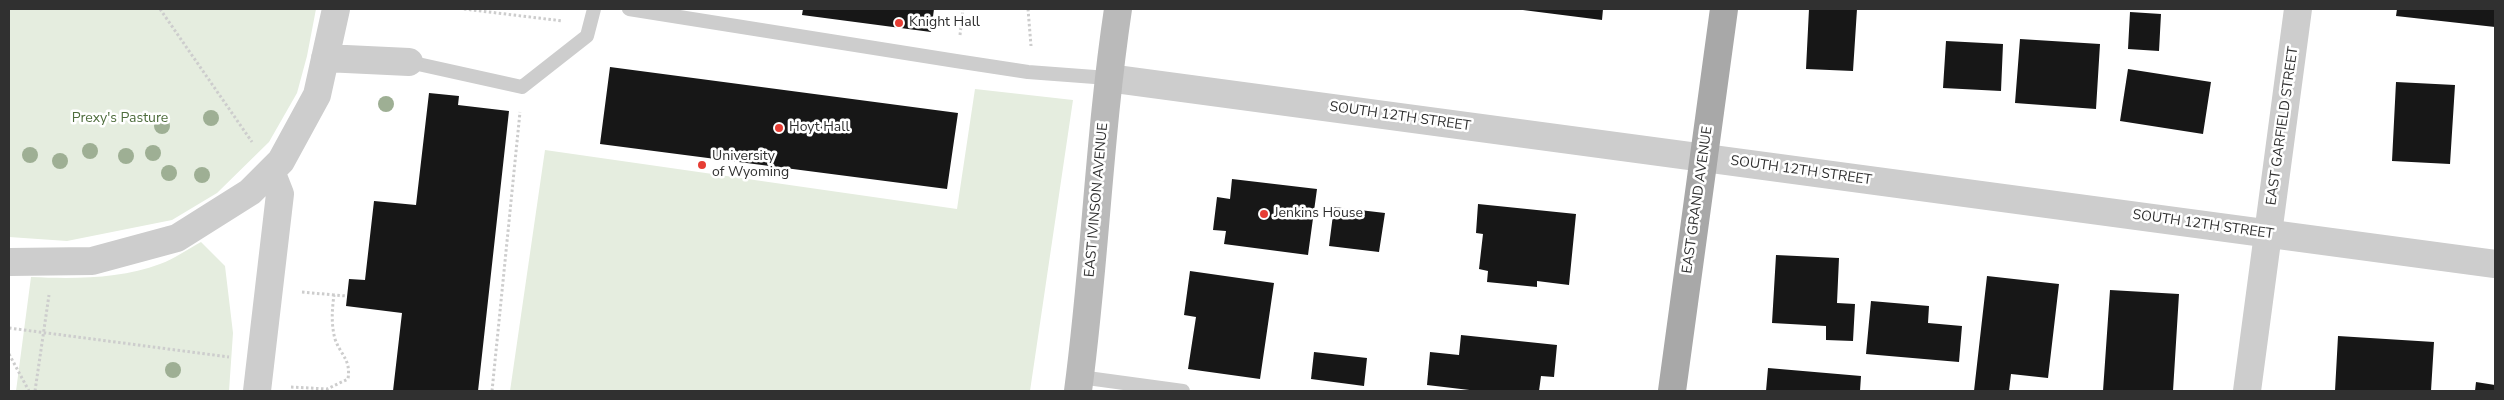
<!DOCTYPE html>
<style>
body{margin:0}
#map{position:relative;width:2504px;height:400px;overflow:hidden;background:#fff;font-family:"Nunito Sans",sans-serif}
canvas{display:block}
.frame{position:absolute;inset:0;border:10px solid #303030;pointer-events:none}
</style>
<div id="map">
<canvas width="2504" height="400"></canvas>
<div class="frame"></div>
</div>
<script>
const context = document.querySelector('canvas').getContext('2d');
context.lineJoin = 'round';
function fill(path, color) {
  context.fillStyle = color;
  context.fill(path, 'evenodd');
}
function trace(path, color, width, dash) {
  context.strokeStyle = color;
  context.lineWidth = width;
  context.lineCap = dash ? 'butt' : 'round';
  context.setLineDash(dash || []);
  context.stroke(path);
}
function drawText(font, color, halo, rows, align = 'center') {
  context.font = font + ' "Nunito Sans",sans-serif';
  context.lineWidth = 5;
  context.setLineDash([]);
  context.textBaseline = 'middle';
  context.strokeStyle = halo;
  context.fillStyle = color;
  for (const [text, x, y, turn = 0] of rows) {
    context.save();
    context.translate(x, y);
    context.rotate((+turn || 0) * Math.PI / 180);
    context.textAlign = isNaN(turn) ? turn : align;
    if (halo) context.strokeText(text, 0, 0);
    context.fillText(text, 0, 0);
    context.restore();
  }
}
fill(new Path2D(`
 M9,9H316L307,56L297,93L269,142L217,193L172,220L67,241L9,237Z
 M975,89L1073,100L1030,391H510L545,150L957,209Z
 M201,242L225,266L233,333L229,391H16L31,277C73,279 121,279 160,264C174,259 188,249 201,242Z`), '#e5eddf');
fill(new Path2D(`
 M803,9H934L931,32L802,15Z
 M1515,9H1603L1602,20Z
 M1809,9H1857L1853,71L1806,69Z
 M2397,9H2495V27L2396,16Z
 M2130,12L2161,14L2159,51L2128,49Z
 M2020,39L2100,44L2096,109L2015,103Z
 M1946,41L2003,44L2001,91L1943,88Z
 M610,67L958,113L947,189L600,144Z
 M2128,69L2211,82L2203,134L2120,121Z
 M2396,82L2455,85L2450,164L2392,161Z
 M429,93L459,96L458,105L509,111L478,391H393L402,313L346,306L349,279L365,280L374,201L416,205Z
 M1232,179L1317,189L1308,255L1224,244L1226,231L1213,230L1217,197L1230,199Z
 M1478,204L1576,214L1569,285L1537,281V287L1487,282L1488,271L1479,269L1483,234L1476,233Z
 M1334,207L1385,213L1379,252L1329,246Z
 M1776,255L1839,258L1837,303L1855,304L1853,341L1826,340V326L1772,323Z
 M1190,271L1274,283L1260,379L1188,369L1196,317L1184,315Z
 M1987,276L2059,284L2048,378L2011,374L2009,391H1974Z
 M2110,290L2179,294L2173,391H2103Z
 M1871,301L1929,306L1928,323L1962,326L1959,362L1866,354Z
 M1461,335L1557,345L1554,377L1541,376L1539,391H1478L1427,385L1430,352L1459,355Z
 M2338,336L2434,342L2431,391H2335Z
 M1314,352L1367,358L1364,386L1311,379Z
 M1768,368L1861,376L1860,391H1766Z
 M2476,382L2495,385V391H2475Z`), '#171717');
trace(new Path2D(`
 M160,9L252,142
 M464,9L563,21
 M1028,9L1031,46
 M960,35L963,9
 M302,292L334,295
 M9,328L229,357
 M9,354L29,391
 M291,387L327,389L348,379C351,359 341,356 335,339C331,324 332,310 334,295L347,296
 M35,391L49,295
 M492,391L520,112`), '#cdcdcd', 3, [2.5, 2.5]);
trace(new Path2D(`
 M629,9L956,61L1028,72L1108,78
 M409,62L522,87L587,36L594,9
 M1080,377L1183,391`), '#cdcdcd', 14);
trace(new Path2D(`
 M325,58L409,62
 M1108,78L2495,264
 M9,262L92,261L177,238L250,192L281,161L317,95L336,9
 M257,391L280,194L271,171
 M2247,391L2298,9`), '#cdcdcd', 28);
trace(new Path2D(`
 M1078,391C1095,264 1099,136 1118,9`), '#bababa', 28);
trace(new Path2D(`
 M1672,391L1724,9`), '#a8a8a8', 28);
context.fillStyle = '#9eaf94';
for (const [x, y] of [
 [386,104],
 [211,118],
 [162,126],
 [90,151],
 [153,153],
 [30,155],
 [126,156],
 [60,161],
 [169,173],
 [202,175],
 [173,370]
]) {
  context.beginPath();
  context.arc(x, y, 8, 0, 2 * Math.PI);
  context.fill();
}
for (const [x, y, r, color] of [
 [899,23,5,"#e63d34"],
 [779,128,5,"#e63d34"],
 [702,165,5,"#e63d34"],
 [1264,214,5,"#e63d34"]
]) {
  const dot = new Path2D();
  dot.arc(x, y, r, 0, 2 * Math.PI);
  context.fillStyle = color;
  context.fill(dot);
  trace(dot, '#fff', 2);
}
drawText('14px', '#303030', '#fff', [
 ["Knight Hall",909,23],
 ["Hoyt Hall",789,128],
 ["University",712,157],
 ["of Wyoming",712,173],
 ["Jenkins House",1274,214]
], 'left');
drawText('14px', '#303030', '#fff', [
 ["SOUTH 12TH STREET",1400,117,8],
 ["EAST GARFIELD STREET",2283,126,-82],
 ["SOUTH 12TH STREET",1801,171,8],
 ["EAST IVINSON AVENUE",1097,200,-85],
 ["EAST GRAND AVENUE",1698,200,-82],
 ["SOUTH 12TH STREET",2203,225,8]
]);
drawText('14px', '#4e6d3d', '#fff', [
 ["Prexy's Pasture",120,119]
]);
</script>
